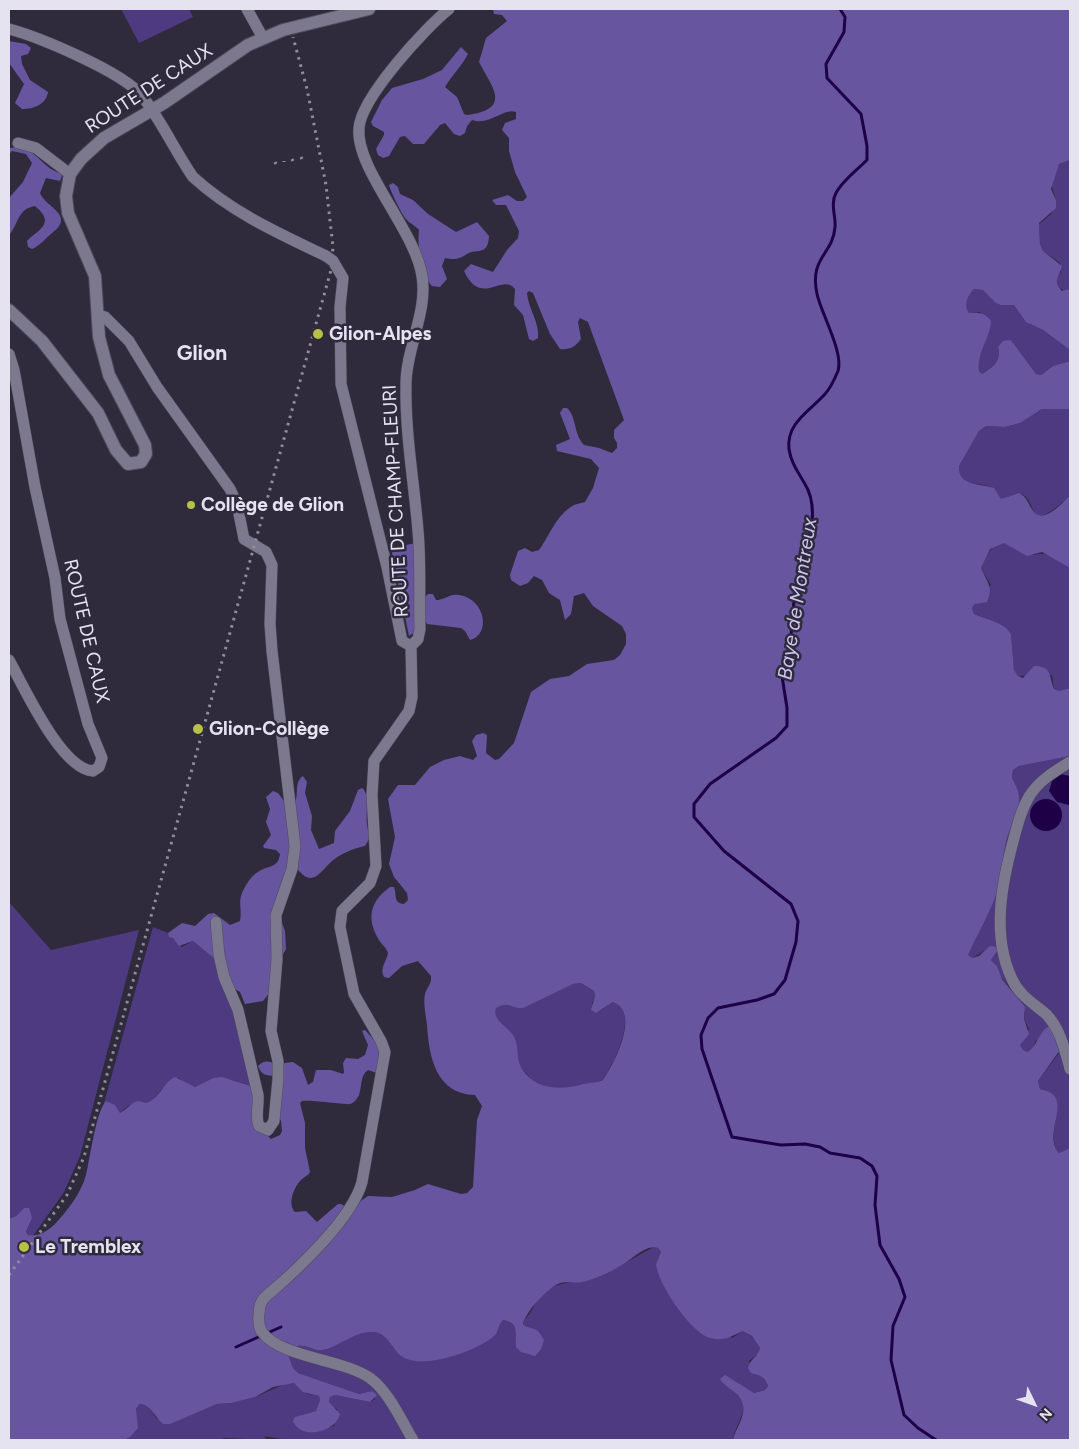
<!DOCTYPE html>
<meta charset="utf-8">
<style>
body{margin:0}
#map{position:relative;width:1079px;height:1449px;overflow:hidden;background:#2f2b3d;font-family:Figtree,sans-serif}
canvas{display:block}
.frame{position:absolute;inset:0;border:10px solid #e5e3f0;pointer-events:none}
.north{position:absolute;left:1009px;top:1379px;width:50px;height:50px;-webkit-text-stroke:4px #2f2b3d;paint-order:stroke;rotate:132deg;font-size:14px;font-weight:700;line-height:20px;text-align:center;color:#e5e3f0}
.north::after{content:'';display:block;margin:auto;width:18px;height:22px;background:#e5e3f0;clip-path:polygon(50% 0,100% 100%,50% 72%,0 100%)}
</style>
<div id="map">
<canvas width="1079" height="1449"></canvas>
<div class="frame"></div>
<div class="north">N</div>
</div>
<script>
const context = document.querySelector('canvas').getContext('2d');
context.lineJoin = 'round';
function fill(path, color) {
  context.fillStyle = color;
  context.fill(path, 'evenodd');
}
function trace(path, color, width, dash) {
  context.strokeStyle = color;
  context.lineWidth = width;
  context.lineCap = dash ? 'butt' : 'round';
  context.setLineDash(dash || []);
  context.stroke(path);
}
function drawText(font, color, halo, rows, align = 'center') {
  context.font = font + ' Figtree,sans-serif';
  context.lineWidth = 5;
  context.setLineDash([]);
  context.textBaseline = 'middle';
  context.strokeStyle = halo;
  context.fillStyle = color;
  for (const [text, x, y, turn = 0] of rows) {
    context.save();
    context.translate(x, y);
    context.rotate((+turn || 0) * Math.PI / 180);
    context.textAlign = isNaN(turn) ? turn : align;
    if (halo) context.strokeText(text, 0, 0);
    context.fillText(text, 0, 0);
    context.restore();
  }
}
fill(new Path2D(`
 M121,9H189L193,17L139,43Z
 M1070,160V289L1064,291L1056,285L1055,280L1061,272L1060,263L1043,251L1040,244L1039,224L1051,214L1056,200L1051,184L1059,164Z
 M974,289L983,290L1001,305H1014L1030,324L1043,330L1070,350V361L1053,366L1041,375L1036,374L1014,344L998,347C1002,361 993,367 982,374L979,371L978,362L985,340L980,312L969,313C962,305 968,295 974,289Z
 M1042,409H1070V495C1024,540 1039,497 1020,494C1013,493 1008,498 1001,499C997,494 997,491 991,487C981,482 958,488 959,466L979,431L986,426L1005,427L1020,423Z
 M1004,542L1034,555C1048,550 1058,561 1070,568V688L1059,691L1054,689L1052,675L1018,676L1014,670L1011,634L1001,624L974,614L972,608L991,585L981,568C986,556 990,545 1004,542Z
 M1070,756V1148L1059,1153C1043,1134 1074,1094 1040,1089L1038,1081L1059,1053L1036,1040L1033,1048L1029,1052L1023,1050L1020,1045L1029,1029L1024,1019L1025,1012L1010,987L1000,976L997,966L991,960L996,953L984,951L972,958L967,955C977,934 990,914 997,892C1002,877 1002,862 1005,847C1010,817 1030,808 1012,778L1013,770L1019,766Z
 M9,902L51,950L139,930L80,1156L64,1192L33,1236L28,1235L26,1232L30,1223L24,1208L16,1216L9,1219Z
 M153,927L168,933L182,947L193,941L216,960L232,1000L251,1086L233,1080L213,1078L195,1087L183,1082L179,1078L166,1084L153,1100L146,1103L141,1101L128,1106L120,1113L107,1101L104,1103Z
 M581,983L594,991L595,996L592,1004L600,1011L613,1002C641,1013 613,1064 603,1080L576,1087L551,1089L533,1081L521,1068L494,1013L496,1008C505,1003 507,1004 516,1008L573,984Z
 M654,1247L658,1248L661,1252L656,1264L732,1338L743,1331C751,1334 756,1341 760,1348L759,1353L749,1361L756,1375C763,1376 766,1379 768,1386L765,1390L754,1393L723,1383C758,1404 739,1413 733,1440H287L264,1436L267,1440L225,1438L219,1440H124C143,1431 132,1415 138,1404C148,1404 152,1412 157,1419L197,1412L217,1404L232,1403L255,1397L285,1384L294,1383L308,1394L319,1396L320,1400L316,1411L302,1415L318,1431L334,1426L337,1409L331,1407L329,1402L330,1397L335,1395L370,1402L375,1399L372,1391L359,1394L298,1373L293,1368L288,1354L298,1346C307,1344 315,1352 324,1350C340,1346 355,1330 374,1332C388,1334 390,1346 399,1354C418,1372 476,1351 493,1336C499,1332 498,1324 502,1320C514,1322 519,1328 516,1340L525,1327L523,1326C523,1319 529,1316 532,1310C551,1274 570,1288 600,1276C618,1268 636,1256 654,1247Z`), '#4e3a81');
fill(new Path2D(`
 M493,9H1070V160L1059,164L1051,189L1056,200V208L1039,223L1040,244L1043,251L1062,266C1059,278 1052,280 1062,291L1070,289V350L1043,330L1026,322L1014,305H1001L996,303L983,290L974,289C968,295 963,305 969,313C979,312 985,313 991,321C990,339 977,351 979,371L982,374C993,367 1002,361 998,347L1003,341L1010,340L1014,344L1036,374L1041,375L1053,366L1070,361V409H1042L1020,423L1005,427L986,426L979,431L959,466C958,487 981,483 994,488L1001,499L1019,493C1028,497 1028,505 1034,512C1045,524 1063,502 1070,495V568L1042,552L1027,556L1004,543L990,549L981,568C987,582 994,587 987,602L975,604L972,608L974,614C987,620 1003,621 1011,634L1014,670L1018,676L1023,678L1034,666C1052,666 1049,676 1054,689L1059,691L1070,688V756L1019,766L1013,770L1012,778C1030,808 1010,817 1005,847C1002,862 1002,876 997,892C990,914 977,934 968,955L972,958L979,956L990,946L997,947L998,950L991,960L997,966L1002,979L1025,1007L1024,1019L1029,1034L1020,1045L1023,1050L1028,1052C1038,1045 1038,1033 1049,1026L1062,1047L1038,1081L1040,1089C1077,1095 1041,1133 1059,1153L1070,1148V1440H733C737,1424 751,1411 738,1395C732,1389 724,1386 720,1379L725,1375L754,1393L765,1390L768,1386C765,1376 760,1376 751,1373L748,1368C750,1359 758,1357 760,1348L752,1336L743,1331C731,1336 725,1342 710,1338C690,1332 658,1284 656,1264L661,1252L658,1248C645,1244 632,1260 622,1265C610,1272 596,1279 582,1282C574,1284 564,1280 556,1285C545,1291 524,1314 523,1325C534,1331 536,1325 544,1340L541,1349L535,1356L521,1352L516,1347C515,1333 520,1323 503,1320C498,1324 499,1332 494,1336C477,1351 421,1371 401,1356C391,1348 388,1333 373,1332C354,1331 339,1347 323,1350C315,1352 307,1344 298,1346L288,1354L293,1368L298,1373L359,1394L372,1391L377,1395L370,1402L335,1395L330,1397L329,1402L340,1414C336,1432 301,1441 293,1421L295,1417L316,1411L320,1400L319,1396L303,1392L294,1383L273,1387L255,1397L232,1403L217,1404L170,1424H163C155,1417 150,1404 139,1404L136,1409L138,1428L130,1437L124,1440H9V1219L16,1216L24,1208H29L32,1218L26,1232L28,1235C38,1237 48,1231 55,1224C68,1210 81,1193 86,1175C90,1159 96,1111 106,1101L115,1105L120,1113C130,1108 133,1097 146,1103C160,1099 163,1082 175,1077L195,1087L213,1078L222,1077L251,1086L265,1133L271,1139L280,1135L282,1131L281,1121L277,1113L275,1076C266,1075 262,1076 258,1066C266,1057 271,1064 281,1064C285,1063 289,1062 293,1062L302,1068L308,1085L313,1082L316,1070H331L343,1074L344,1072L343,1063L346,1058L358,1059L365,1055L368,1045L362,1031L365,1030C382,1048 381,1048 377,1073L368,1070C360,1075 362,1087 359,1095C357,1099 354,1103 350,1104C347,1105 312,1100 302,1101L300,1103L305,1123V1148L310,1172C308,1176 305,1176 301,1180C294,1187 287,1204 295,1212L306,1211L317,1222L338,1204H341L353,1211L358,1203L368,1196L392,1197L415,1190L428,1184L461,1194L467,1193L473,1187L477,1120L482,1106L475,1095C436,1094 429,1057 427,1025C426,1016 423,1003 425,994C427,987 432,984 431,976L418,961L402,966L389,978L384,977C379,968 387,961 388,953C386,947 382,945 379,940C366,919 370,901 390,887H394C397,895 393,903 404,904L408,900L407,893L394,877L389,864L395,837L388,799L398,785H415L430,767L444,760L460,756L473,760L477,756L472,741L476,735L483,733L487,735L486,753L495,760L499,759L514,743L531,692L550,679L569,676L587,664L614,660L620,655L626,644V634L622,626L593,606L584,593L574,596L571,614L565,620L560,600L549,593L542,580L534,576L528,583L520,586L511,580L510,575L518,551L525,548L532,552L539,550C550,535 556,515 574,505C577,504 581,503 585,502L593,488L599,468L591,459L557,451L556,445L570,439L560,413L563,408H567C577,417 573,433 584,445L599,448L612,453L617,448V443L614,438V430L624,420L588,322L580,318L578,322L581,339C575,347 570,350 560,349L550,334L533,293L529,291L527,293C528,308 540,323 538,338L533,341L529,339L523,315L514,305L515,289C502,272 481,308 464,271L471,264L493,272L507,250L518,238L519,231L506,205H496L492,200L508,195L517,201H523L527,197L515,172L509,151V138L502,130L505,123L516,119V112C504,107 490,126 472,120L467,126L465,133L460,136L454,134L445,123L440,125L424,144H413L405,136L400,137L389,156L383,158L378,155L376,149L384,135V132L373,126L371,122L382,100L392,88L423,79L442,70L461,47L468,54C462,66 452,75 445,87L457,97L464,114L467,115C514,109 491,86 479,62L486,38L507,21L502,15L494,14ZM581,983L594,991L595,996L591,1010L596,1013L613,1002C641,1013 614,1064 603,1080C596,1083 591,1082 584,1084C562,1090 536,1091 522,1069C515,1058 520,1045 513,1035C507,1026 492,1020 496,1008C509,1000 510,1009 523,1008L573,984Z
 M9,41L26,44L31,48L28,54L21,56L22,64L30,80L48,92C46,105 33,109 22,109L15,103L24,84L9,63Z
 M24,147C37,154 49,172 61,173L62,176L60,181L46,178L40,193C46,208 77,215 51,234C45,239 38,247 32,249L28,247L27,241C37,230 57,224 35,206C17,209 19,224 9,235V198L23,182L32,163L26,154L12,151L9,154V148Z
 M393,183L398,187L400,194L413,200L428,214L456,232L477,222L489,236C488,256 478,248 467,254C459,259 456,260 445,258L442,266L447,279L440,287L432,286C421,274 417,246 419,230C415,225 410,224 406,219C402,215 390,190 389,185Z
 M416,543L415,632L409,636L391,548Z
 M428,594H433L436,600C444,600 451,593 459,595C486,599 491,635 470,640L465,631L461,628L427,624L425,620V597Z
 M303,776L307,782L305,793L312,816L311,830L319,849L334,843L335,831L350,811L358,790L362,788C373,797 361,821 371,836L365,846C354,848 340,854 332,861C318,874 312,889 295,866L280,917L285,931L286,949L275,968L278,982L263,1001L245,1004L240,992L230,986L216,960L193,941L179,946L173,938L169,937L168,933L182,923L195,926L208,914L214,913L230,925L240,921C243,907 236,902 245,887C248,882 252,875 258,872C268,865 278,869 280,854L276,850L264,848L263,846L271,835L266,822L270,809L266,797L273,791L278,793L287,805L294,804C300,795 293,783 303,776Z`), '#6855a0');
fill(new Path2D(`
 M1060,774L1070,776L1069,805L1057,802L1049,791L1052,781Z
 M1030 815a16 16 0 1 1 32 0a16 16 0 1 1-32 0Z`), '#1e0046');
trace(new Path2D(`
 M840,9L845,17L844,32L826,64L827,78L861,114L867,146V160C857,170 842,181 836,193C830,204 836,216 835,227C833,255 809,257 817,294C821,313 844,353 838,371C835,378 830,389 825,394C810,411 786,423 789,449C791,465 802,477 808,490C813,501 813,513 812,524L794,601L789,658L782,676L787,708V726L776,738L710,784L694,804V817L724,851L791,904L798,921L796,942L785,980L774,994L757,1000L718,1008L708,1018L701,1035L702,1049L732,1137L781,1145L805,1144L820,1147L830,1153L860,1158L872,1166L877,1176L875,1205L880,1245L899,1279L905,1297L893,1326L891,1360L904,1415L918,1428L936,1440
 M236,1347L281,1327`), '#1e0046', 3);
const minor = new Path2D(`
 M247,9L263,38
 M9,29C39,37 123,72 142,96C161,120 175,151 193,177C231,212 280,234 326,256
 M18,143L36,148L70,174
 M333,261L343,278L340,307L341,384L387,567L402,641L411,646
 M98,315L105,317L129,341L157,387L230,489L237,504L244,539L266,552L272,565L270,624L272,651L295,846L292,869L276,915L277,959L271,1031L278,1061V1079L274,1121L268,1130L259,1126C255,1117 259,1106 258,1095L238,1010L224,977L219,955L216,922
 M9,354L14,370L35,487L55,578L60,619L88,724L102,758L99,767L93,771C61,769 24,687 9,660
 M411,646L412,697L409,711L374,761L372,795L376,866L370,883L342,911L340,927L354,994L381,1041L385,1052L362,1182C353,1217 299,1268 271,1292C263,1298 259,1303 259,1314C258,1319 259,1328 262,1332C281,1358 343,1359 370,1378C389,1392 401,1420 413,1440
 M411,646L418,639L420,629C419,597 421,563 418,531C414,482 405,433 406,384C406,348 428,312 422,276C415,230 355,168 359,128C361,98 425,28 449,9
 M1070,762C1055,771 1040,780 1030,795C1022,808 1018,823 1014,838C1002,882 991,935 1012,979C1019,995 1033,1003 1046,1014C1060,1028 1065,1050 1070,1069`);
const tertiary = new Path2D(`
 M9,310L42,341L98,413L116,450L128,464L141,462L146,454L145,445L109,375L99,337L95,276L68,213L66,196L70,174L81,159L104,138L164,103L248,45L283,30L369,9`);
trace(minor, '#4d4959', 12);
trace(tertiary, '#4d4959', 14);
trace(minor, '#7c788e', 11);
trace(tertiary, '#7c788e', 12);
trace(new Path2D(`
 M301,157L302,159
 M292,159L293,161
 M284,161V162
 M275,162L276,164
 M9,1275L67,1195L84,1157L331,270L333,247L326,185L307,89L293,37`), '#908d9c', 3, [2.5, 5]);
const minorBridge = new Path2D(`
 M326,256L333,261`);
trace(minorBridge, '#4d4959', 12, []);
trace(minorBridge, '#7c788e', 11);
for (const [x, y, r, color] of [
 [318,334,6,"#b8c147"],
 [191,505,5,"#b8c147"],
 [198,729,6,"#b8c147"],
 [24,1247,6,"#b8c147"]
]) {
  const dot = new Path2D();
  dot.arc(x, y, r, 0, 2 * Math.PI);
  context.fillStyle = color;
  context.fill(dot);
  trace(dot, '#2f2b3d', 2);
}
drawText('19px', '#e5e3f0', '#2f2b3d', [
 ["ROUTE DE CAUX",149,89,-33],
 ["ROUTE DE CHAMP-FLEURI",396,501,-93],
 ["ROUTE DE CAUX",86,631,77]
]);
drawText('bold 19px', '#e5e3f0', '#2f2b3d', [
 ["Glion-Alpes",329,334],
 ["Collège de Glion",201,505],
 ["Glion-Collège",209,729],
 ["Le Tremblex",35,1247]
], 'left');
drawText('italic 20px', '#ccc5ef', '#2f2b3d', [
 ["Baye de Montreux",798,599,-81]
]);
drawText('bold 21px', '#e5e3f0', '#2f2b3d', [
 ["Glion",202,354]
]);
</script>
